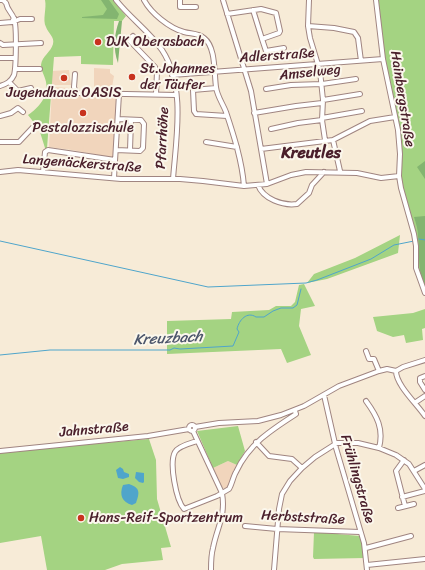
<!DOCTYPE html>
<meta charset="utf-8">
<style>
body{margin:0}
canvas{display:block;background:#f7ebd7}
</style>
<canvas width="425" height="570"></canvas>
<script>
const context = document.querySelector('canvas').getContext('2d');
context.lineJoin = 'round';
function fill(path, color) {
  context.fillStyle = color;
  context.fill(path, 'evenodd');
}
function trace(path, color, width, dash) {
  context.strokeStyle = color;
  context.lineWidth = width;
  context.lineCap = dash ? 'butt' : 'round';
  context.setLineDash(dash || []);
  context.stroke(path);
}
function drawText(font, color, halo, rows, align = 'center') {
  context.font = font + ' Sriracha,sans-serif';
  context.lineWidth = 4;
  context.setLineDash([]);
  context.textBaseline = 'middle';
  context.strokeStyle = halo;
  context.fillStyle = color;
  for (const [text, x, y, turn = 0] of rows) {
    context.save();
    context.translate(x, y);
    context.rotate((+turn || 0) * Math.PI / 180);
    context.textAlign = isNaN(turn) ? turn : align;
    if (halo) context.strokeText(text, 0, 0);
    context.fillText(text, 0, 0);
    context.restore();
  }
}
fill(new Path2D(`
 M94,68L110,69V73L114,76L112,87L116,88V92L94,91Z
 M69,70L71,85H51L52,71Z
 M52,87L70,88L71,95L116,96L114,158L72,150L49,147Z
 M228,461L237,465L229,487L226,489L223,488L213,468Z`), '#f1d5bc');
fill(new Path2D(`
 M45,0H113L126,16L122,21H114L113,65L81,64V56L54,57L47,148H45L39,129L28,115C38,108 49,97 46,82C45,76 41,71 41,65C42,56 51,52 53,44C55,37 48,33 46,27C42,20 47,8 45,0Z
 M378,0H425V292L418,274L417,248L397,175L399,161L397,117L385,64Z
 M400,235L398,253L327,279L307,283L314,274L355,258Z
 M304,284L315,306L301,309L299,326L311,355L287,363L281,349L167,354V321L231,319L232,312L269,310L276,306H291L295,302L299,285Z
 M425,309V328L422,329L423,340L406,343L404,335L393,337L377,331L373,317L413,313Z
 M238,426L245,451L237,465L228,461L213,468L197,431Z
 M149,439L156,460L157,499L171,547L161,548L163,560L122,564L105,570H47L41,536L0,543V452Z
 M314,532L360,536L363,544L365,558L314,559L313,557Z`), '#a4d382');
fill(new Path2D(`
 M101,0H109L119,14L117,19L82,18V17L103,15L107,9Z
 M119,21H122L118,63C113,49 114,35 119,21Z
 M425,161V179L417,167Z
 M425,216V289C417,269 420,256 418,236C418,230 416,223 414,217Z`), '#83b570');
fill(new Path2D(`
 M120,467L123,469L124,472L129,474V477L123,479L118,478L116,470Z
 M136,472L144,473V482L143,483L139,482L135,478Z
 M129,484C140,488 140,492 136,503L132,505C122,502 119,495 123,485Z`), '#4fa5cb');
trace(new Path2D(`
 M419,239L425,240
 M0,241L208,287L306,283L317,280L371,259L394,245L414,241
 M0,355L50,350H170L174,348L180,349L233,346L239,332L237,329C239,320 247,311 256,317H264L273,311L281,308H293L297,305L301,289`), '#4fa5cb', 1);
const minor = new Path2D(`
 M0,0H3L6,3C8,12 12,12 14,19C17,26 16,68 14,75C11,82 6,84 0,86
 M116,0C130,18 149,31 162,50C186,86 176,139 173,179
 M144,0C151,13 169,28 184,32C191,34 198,33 204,38C216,47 214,73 216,87C217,96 223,104 226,112C234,136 242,161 244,186
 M180,0V7H196
 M223,0L251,91L267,184
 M309,0L308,26L310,38L320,71L323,100L322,120L325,140
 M376,0L383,59L398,130L400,154L399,176L401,188L414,234L416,246V268L425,293
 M253,10L262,39
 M227,14L261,9L276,13L280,31L279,33L262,39L266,51L284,48
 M15,21L20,19H32
 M0,23L12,22L14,18
 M308,26L334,28L354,32L358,38L361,61
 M0,43L3,45L41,43
 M136,46V39L133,36L129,40L155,67L157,72L156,94
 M0,58H15
 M15,69H40
 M75,74L74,87L76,93L176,95
 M172,75L383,59
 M9,82L18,91L31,88
 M216,88L193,90L194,111L196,114L227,116
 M266,89L291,85L322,84L356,79
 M323,100L360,94
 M254,113L296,106L322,103
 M0,116L11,113L18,108L23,112
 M322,118L362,111
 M271,129L298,123L322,120
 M333,140L340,171
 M0,142H19L35,125
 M206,142L237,147
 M261,149L333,140L370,121L395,117
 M116,150L140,151L143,148L144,124L141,120L118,119
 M130,150L131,120
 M0,172L18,170L121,179H180L203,181L244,186L267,184L291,175L306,172L357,173L381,178L399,176
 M43,172L45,152L48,150L115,160
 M114,178L119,94
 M258,185C263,199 283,206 297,204L309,193L312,185L324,172
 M366,351L369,359H374L379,371
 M396,371C396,385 417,404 425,416
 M425,376L420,378V382L425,390
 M324,395L336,448L364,543L367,570
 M366,401C377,416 384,429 379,448
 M416,402L425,396
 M189 428a3 3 0 1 1 6 0a3 3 0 1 1-6 0Z
 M195,427L219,423L258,421L281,415L304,406L339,386L379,371L387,369L396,371L403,367L425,360
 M193,431L222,493C226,516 217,527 213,548C211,555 211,563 211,570
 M197,441C191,443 178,446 175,452C169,463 176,500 184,509L217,496L229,489C232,484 233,477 236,472C249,444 271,430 296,414L295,411
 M256,442L269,456L292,459L302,468
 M0,451L148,436L189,429
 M404,460L396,471L405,506
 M414,471L425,465
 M402,497L425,491
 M398,508L414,504
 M245,526L277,529L360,532
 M366,548L411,536
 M367,565L425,559
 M274,570L279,509L282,494L290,481L302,468L315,457L337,443H358L379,448L396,455L409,464L425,489`);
trace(minor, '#a08581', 6);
trace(minor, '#fff', 4);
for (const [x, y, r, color] of [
 [98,42,4,"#c8321e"],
 [132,77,4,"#c8321e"],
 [64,78,4,"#c8321e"],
 [83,113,4,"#c8321e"],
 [81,518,4,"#c8321e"]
]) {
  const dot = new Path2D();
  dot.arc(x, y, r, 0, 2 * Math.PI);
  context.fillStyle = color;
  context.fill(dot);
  trace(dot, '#fbf7ec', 1.5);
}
drawText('14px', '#4a1f2b', '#fbf7ec', [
 ["DJK Oberasbach",106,42],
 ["St.Johannes",140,69],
 ["der Täufer",140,85],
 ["Jugendhaus OASIS",64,93,"center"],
 ["Pestalozzischule",83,128,"center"],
 ["Hans-Reif-Sportzentrum",89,518]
], 'left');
drawText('14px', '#4a1f2b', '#fbf7ec', [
 ["Adlerstraße",277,56,-4],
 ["Amselweg",310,73,-6],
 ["Hainbergstraße",402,99,81],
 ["Pfarrhöhe",163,138,-87],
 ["Langenäckerstraße",82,164,4],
 ["Jahnstraße",94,430,-5],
 ["Frühlingstraße",357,479,74],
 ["Herbststraße",303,518,3]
]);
drawText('italic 15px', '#4c556b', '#fbf7ec', [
 ["Kreuzbach",168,339,-3]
]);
drawText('bold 16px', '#4a1f2b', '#fbf7ec', [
 ["Kreutles",311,154]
]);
</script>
